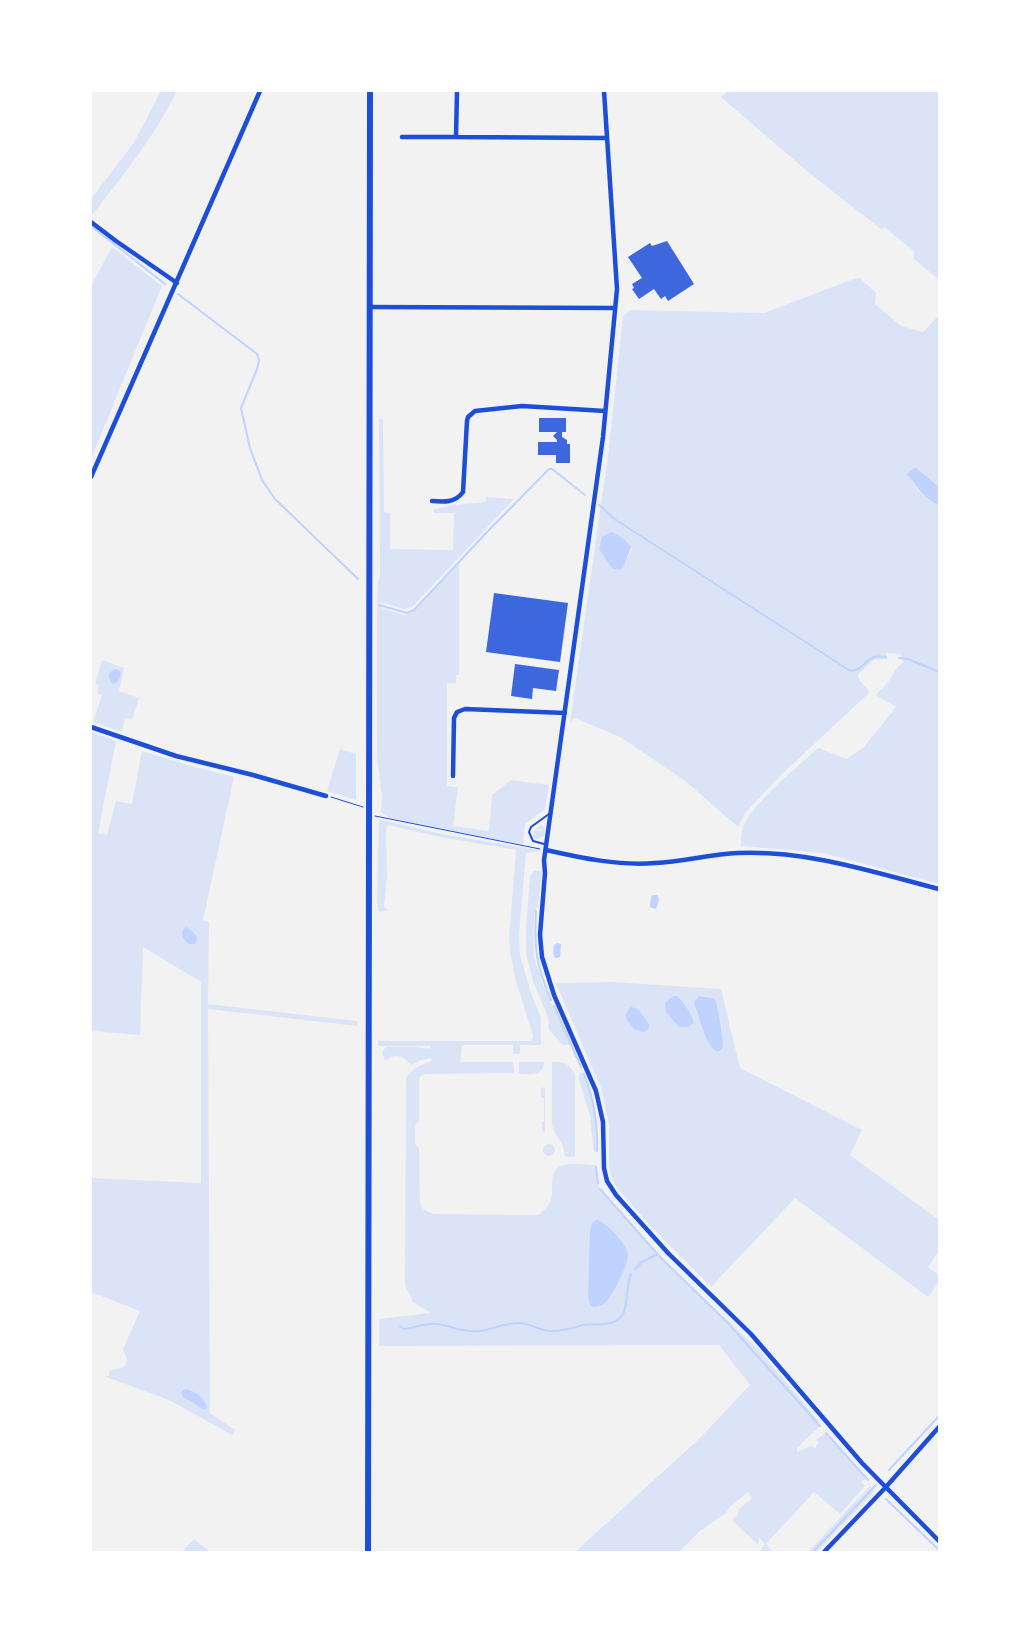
<!DOCTYPE html>
<style>
body{margin:0}
#map{position:relative;width:1030px;height:1643px;overflow:hidden;background:#f2f2f2;font-family:"Roboto Condensed",sans-serif}
canvas{display:block}
.frame{position:absolute;inset:0;border:92px solid #fff;pointer-events:none}
</style>
<div id="map">
<canvas width="1030" height="1643"></canvas>
<div class="frame"></div>
</div>
<script>
const context = document.querySelector('canvas').getContext('2d');
context.lineJoin = 'round';
function fill(path, color) {
  context.fillStyle = color;
  context.fill(path, 'evenodd');
}
function trace(path, color, width, dash) {
  context.strokeStyle = color;
  context.lineWidth = width;
  context.lineCap = dash ? 'butt' : 'round';
  context.setLineDash(dash || []);
  context.stroke(path);
}
fill(new Path2D(`
 M161,91H177C155,136 123,175 93,214L91,213V199L133,144Z
 M728,91H939V280L913,258L915,252L884,227L882,230L808,172L721,97Z
 M112,247L162,286L91,459V286Z
 M856,278H860L876,293L875,304L901,326L923,332L939,315V487L917,467L909,474C913,487 926,500 939,505V884L823,853L741,846C741,840 741,833 743,827C752,803 799,766 818,748L847,759L864,747L896,707L876,695L888,682L897,668L904,661L900,659L901,654L886,653L888,659L874,660L858,674L859,680L870,692L780,776L746,812L738,827L684,780L620,737L575,718L570,722L609,448L623,316L630,310L764,313ZM602,537L632,549L623,567Z
 M379,419H383L384,512L390,513V549L453,550L454,513H434L433,510L452,505L486,502V497L514,499L413,606L404,609L381,602V608L404,615L412,613L459,563V675H456V683H447V786L458,787L453,826L489,831L492,795L511,780L549,785L545,809L525,824L523,845L389,818L381,812L382,797L377,756V610L378,583L380,573Z
 M102,660L124,668L119,691L139,698L132,720L125,718L122,732L93,722L102,695L97,693L99,685L95,684Z
 M91,732L116,741L98,833L107,835L116,801L132,804L142,751L188,765L234,777L203,920L209,922L208,1004L357,1021V1026L208,1009L210,1413L235,1430L232,1435L171,1401L104,1376H109V1371L124,1367L127,1360L123,1349L140,1311L91,1292V1178L201,1183V982L143,947L140,1035L91,1031Z
 M340,749L356,754V800L327,791Z
 M379,819L441,834L538,850L539,851L526,853L519,935L520,955L531,993L541,1018V1045H520V1054H513V1045H462L460,1062H513L514,1073L427,1074L422,1075L419,1078V1121L415,1126V1144L419,1148L420,1202L423,1209L433,1214L538,1215C543,1211 549,1206 551,1200C555,1188 546,1170 564,1165C573,1162 587,1165 596,1165V1175L600,1190L661,1258L758,1349L818,1420L819,1427L797,1448V1452L811,1446L815,1448L819,1443L816,1440L825,1433L866,1479L861,1481L865,1486L840,1514L814,1492L766,1544L773,1552H763L761,1550L765,1544L759,1537L758,1545L733,1521V1518L737,1517L739,1509L752,1498L748,1492L729,1508L726,1513L700,1531L679,1552H575L700,1438L750,1385L719,1345L379,1346V1319L431,1313L413,1302L405,1285L406,1078C413,1068 420,1065 432,1061L431,1058L421,1060L411,1065C402,1055 396,1053 385,1061L382,1052L386,1047H416L431,1049V1046H378V1039L382,1041H530L532,1040L533,1036L516,981L510,953L509,938L516,850L435,836L388,825L386,829L387,876L384,907L388,910L379,912L377,902Z
 M541,825L545,828L544,836L537,839L533,836L534,830L542,831V829H536Z
 M534,871H540L542,873L538,906L535,911L533,930L534,957L543,985L571,1045H563L549,1030L548,1017L534,984L526,954V926L530,876Z
 M612,982L721,989L740,1068L862,1130L850,1155L939,1220V1250L928,1267L939,1275V1282L928,1297L795,1198L711,1287L653,1229L615,1185L610,1174L609,1163V1124L601,1088L556,983ZM678,996C686,1004 691,1012 694,1023L690,1027L687,1026ZM699,996L713,998L716,1001C720,1018 725,1035 720,1051C715,1053 713,1050 710,1046L695,1007Z
 M519,1062H544C544,1076 531,1074 519,1074Z
 M552,1062C565,1062 567,1062 575,1074V1157H566L564,1155C565,1143 555,1137 552,1125Z
 M583,1072C594,1097 599,1125 597,1153L594,1151L593,1147L590,1116L579,1080V1074Z
 M543,1087L545,1089V1131L543,1132L542,1130V1122L544,1121V1098H541V1089Z
 M543 1150a6 6 0 1 1 12 0a6 6 0 1 1-12 0Z
 M870,1486L875,1491L817,1552H808Z
 M194,1539L210,1552H182Z`), '#dbe4f7');
fill(new Path2D(`
 M916,467L939,487V505C924,500 916,485 907,474Z
 M611,532C619,534 627,541 631,547L623,568L619,570L612,568L599,549L602,537Z
 M115,669L120,671C122,676 119,682 113,684L109,678V673Z
 M654,895H657L659,899L657,907L655,909L650,907L651,896Z
 M187,927L196,935L197,940L194,944H189C184,940 181,936 183,929Z
 M557,943L561,944L560,957L557,958H555L553,953L554,945Z
 M674,996H678C685,1004 691,1012 694,1023L689,1027H679L666,1012L665,1003L669,999Z
 M699,996L713,998L716,1001C720,1017 722,1031 723,1047C711,1067 699,1014 695,1007L694,1002Z
 M631,1007L638,1009L649,1024L648,1030L643,1032L634,1029L626,1018V1014Z
 M597,1219C606,1223 627,1244 628,1254C629,1264 612,1297 604,1304C600,1306 597,1307 593,1307L590,1304L588,1297L590,1230L592,1223Z
 M185,1389C195,1391 204,1397 207,1407L205,1410L183,1397L181,1393Z`), '#bfd3fe');
trace(new Path2D(`
 M91,226L165,284
 M178,294L257,354L259,360L257,369L241,408L250,448L262,480L275,499L358,579
 M599,505L616,520L849,670C860,673 864,661 874,657C878,656 882,657 886,657
 M379,605L407,613L414,610L488,531L549,469H552L585,495
 M899,658L908,659L939,672
 M536,911C534,947 536,966 551,1000
 M554,1006L581,1067
 M584,1074C594,1099 598,1124 597,1151
 M596,1167L598,1183
 M600,1189L661,1258L727,1322L820,1426
 M635,1269L642,1262L658,1254
 M400,1326L404,1329C415,1328 426,1322 438,1324C452,1326 464,1333 479,1331C493,1330 505,1322 520,1323C530,1324 539,1330 550,1331C562,1332 572,1328 583,1325C595,1323 611,1327 620,1318C629,1310 625,1286 631,1274
 M826,1433L868,1480
 M889,1470L939,1416
 M886,1499L939,1550
 M813,1552L876,1485`), '#bfd3fe', 2);
fill(new Path2D(`
 M667,241L694,284L668,301L665,296L661,299L654,289L639,299L632,289L634,288L632,284L642,278L628,257L650,243L652,246Z
 M539,418H566V432H562V437L567,440V444H570V463H556V455H538V442H557V440L553,436L557,432H539Z
 M494,593L568,603L560,662L486,652Z
 M515,664L559,670L556,691L533,688L532,699L511,696Z`), '#3d67dc');
trace(new Path2D(`
 M331,797L363,807
 M375,816L540,849`), '#1d4ed8', 1);
trace(new Path2D(`
 M544,844L533,841L529,832L531,827L549,814`), '#1d4ed8', 2);
trace(new Path2D(`
 M604,91L617,289L603,437L544,860L545,873L540,935L542,957L554,995L596,1091L603,1122L604,1168L607,1181L616,1195L668,1253L751,1334L862,1463L939,1541
 M402,137H456L457,91
 M456,137L606,138
 M91,222L116,241L177,283
 M370,307L615,308
 M91,477L260,91
 M432,501C444,502 455,503 463,492L467,421L468,417L475,411L522,406L605,411
 M91,727L176,756L253,775L326,796
 M453,776L454,718L457,712L465,709L565,713
 M546,850C581,858 619,866 655,863C683,862 710,854 738,853C807,850 873,872 939,889
 M824,1552L885,1488L939,1427`), '#1d4ed8', 4.5);
trace(new Path2D(`
 M368,1552L370,91`), '#1d4ed8', 6);
</script>
